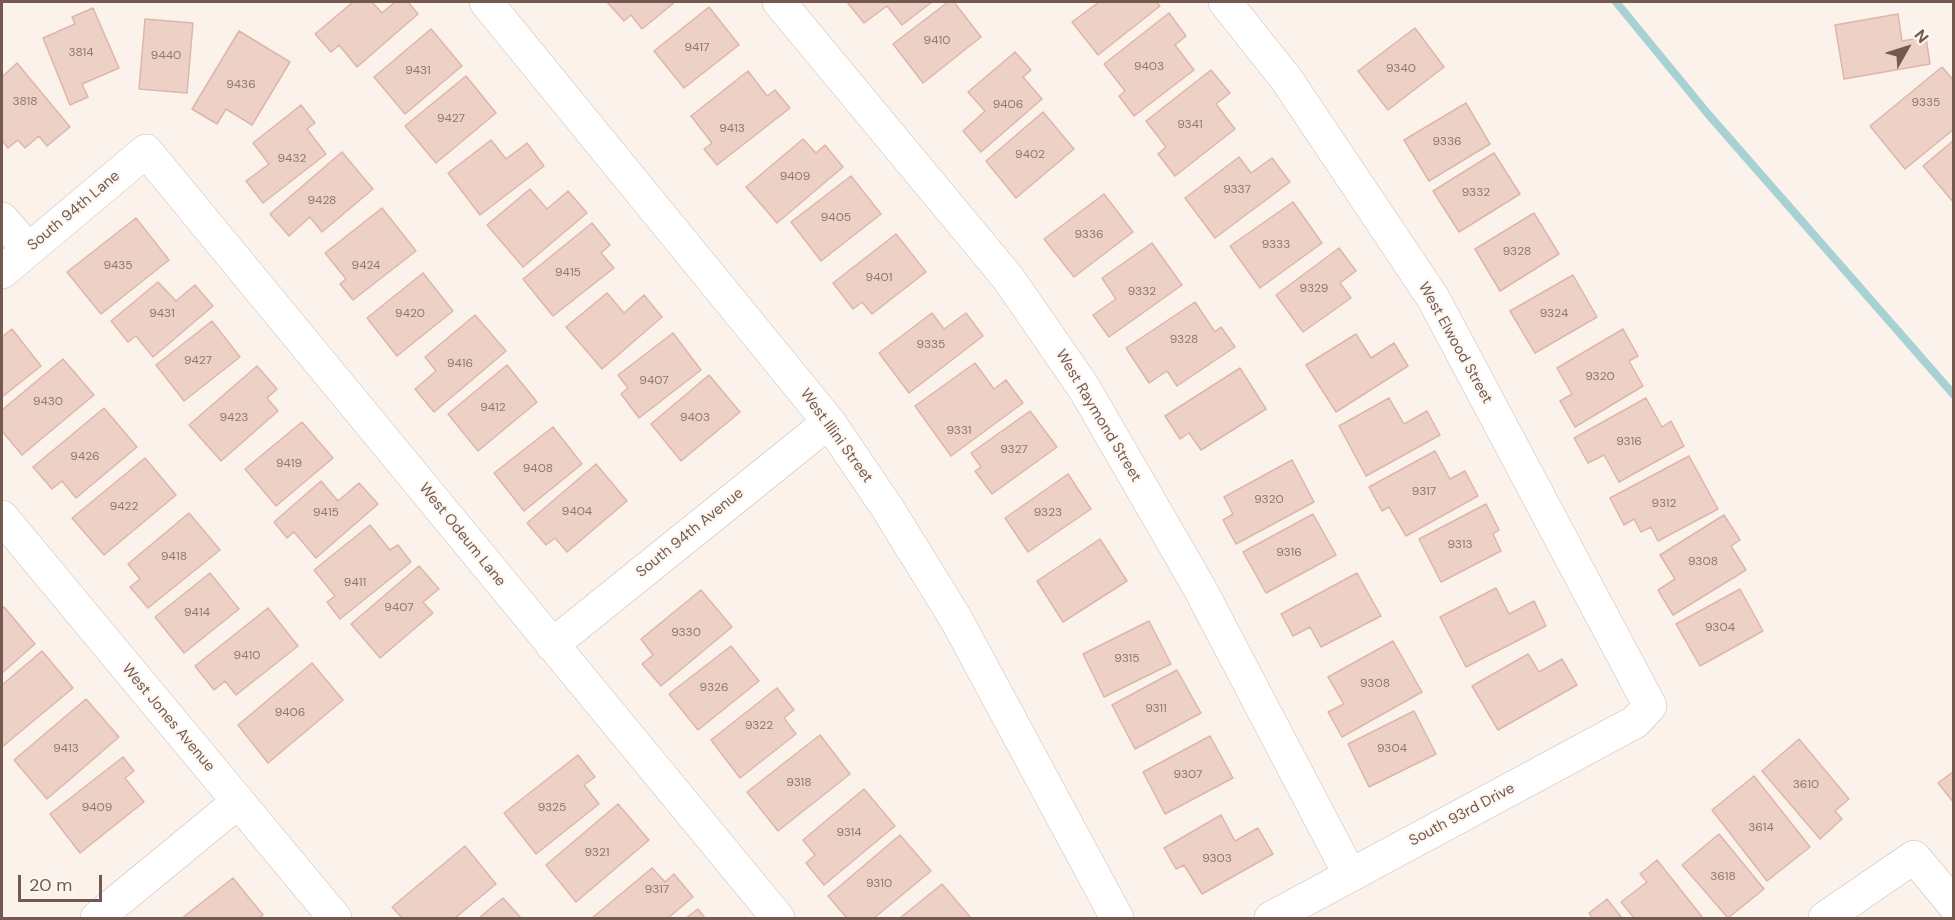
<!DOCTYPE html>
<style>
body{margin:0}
#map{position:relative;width:1955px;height:920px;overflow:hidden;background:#fbf3eb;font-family:"DM Sans",sans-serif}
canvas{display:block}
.frame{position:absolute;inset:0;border:3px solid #735950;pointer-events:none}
.north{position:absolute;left:1877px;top:18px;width:60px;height:60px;-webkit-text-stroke:4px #fdf7f1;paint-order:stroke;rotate:51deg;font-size:16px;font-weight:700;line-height:24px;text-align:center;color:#735950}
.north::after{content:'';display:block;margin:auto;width:21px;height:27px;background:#735950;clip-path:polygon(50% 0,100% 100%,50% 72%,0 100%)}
.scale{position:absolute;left:18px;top:875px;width:84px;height:27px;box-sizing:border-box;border:3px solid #735950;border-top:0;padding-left:8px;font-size:18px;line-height:21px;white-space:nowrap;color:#735950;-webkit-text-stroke:4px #fdf7f1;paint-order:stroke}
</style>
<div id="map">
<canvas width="1955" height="920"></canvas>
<div class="frame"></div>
<div class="north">N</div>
<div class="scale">20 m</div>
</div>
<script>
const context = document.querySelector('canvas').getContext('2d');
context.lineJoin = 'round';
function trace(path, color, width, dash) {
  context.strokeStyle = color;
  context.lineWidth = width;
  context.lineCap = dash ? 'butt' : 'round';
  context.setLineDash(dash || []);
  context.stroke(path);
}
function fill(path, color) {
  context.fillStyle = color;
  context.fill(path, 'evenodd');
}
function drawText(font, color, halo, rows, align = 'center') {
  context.font = font + ' "DM Sans",sans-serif';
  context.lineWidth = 4.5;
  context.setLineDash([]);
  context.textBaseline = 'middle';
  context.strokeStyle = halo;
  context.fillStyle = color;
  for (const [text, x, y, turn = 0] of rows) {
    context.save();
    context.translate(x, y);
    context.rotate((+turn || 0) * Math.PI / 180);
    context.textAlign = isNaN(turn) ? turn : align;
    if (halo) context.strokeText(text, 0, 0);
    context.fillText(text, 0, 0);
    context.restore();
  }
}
trace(new Path2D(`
 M1616,2L1708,114L1954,395`), '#a8d1d3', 8);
const building = new Path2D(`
 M353,2H372L382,13L395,2H408L418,14L357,67L339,45L331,52L315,34Z
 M607,2H675L642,29L631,15L624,21Z
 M847,2H932L902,25L887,6L864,23Z
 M948,2H954L981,37L923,83L893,44Z
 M1099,2H1156L1160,6L1098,55L1072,22Z
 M709,7L739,45L684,88L654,51Z
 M93,8L119,68L82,84L88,97L70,105L43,38L75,24L72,17Z
 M1169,13L1186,36L1175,45L1194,70L1134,116L1119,96L1125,91L1104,64Z
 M1898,14L1902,41L1926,37L1930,64L1844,79L1835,25Z
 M145,19L193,23L187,93L139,89Z
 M1415,28L1444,67L1388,110L1358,71Z
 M431,29L462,66L405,114L374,77Z
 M239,31L290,62L252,125L226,109L217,124L192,109Z
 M1015,52L1031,70L1023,77L1042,99L981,152L963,131L985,111L968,92Z
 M17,63L70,127L47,146L39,136L25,148L18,140L8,148L2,140V77Z
 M1942,67L1954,81V129L1905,169L1870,126Z
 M1211,70L1230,93L1216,104L1235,129L1175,176L1158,154L1166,147L1146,121Z
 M748,71L767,96L775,90L790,108L717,165L704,149L712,143L691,116Z
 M466,76L496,113L436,163L405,126Z
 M1466,103L1490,144L1429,181L1404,140Z
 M301,105L315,123L307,129L326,154L263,203L246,181L269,164L253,143Z
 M1043,112L1074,149L1016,198L986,161Z
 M803,139L816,153L825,145L843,167L777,223L746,187Z
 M491,140L506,159L527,143L544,166L480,215L448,173Z
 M1954,140V203L1923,166Z
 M342,152L373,189L322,232L310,217L289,236L270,214Z
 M1494,153L1520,194L1459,232L1433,191Z
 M1239,157L1251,173L1272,158L1290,182L1215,238L1185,198Z
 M851,176L881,214L821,261L791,222Z
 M530,189L547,209L568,191L587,213L523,267L487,225Z
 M1104,194L1133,232L1074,277L1044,239Z
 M1293,202L1322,243L1260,288L1230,246Z
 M382,208L416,251L353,300L340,284L346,279L325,253Z
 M1534,213L1559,254L1500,291L1475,249Z
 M136,218L169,260L101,314L67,272Z
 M592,223L610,245L601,253L614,268L553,316L523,279Z
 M896,234L926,272L872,314L862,302L853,309L833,283Z
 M1152,243L1182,285L1109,337L1093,315L1116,299L1102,278Z
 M1339,248L1356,271L1340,283L1351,298L1303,332L1276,295Z
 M423,273L453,311L397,356L367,318Z
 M1573,275L1597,317L1535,353L1510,311Z
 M158,282L176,301L195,285L213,306L153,357L136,336L128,342L111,321Z
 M607,293L624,313L644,295L662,317L602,369L566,327Z
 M1195,302L1215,332L1221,327L1235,347L1177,386L1167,371L1149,383L1126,348Z
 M932,313L944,329L966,313L983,336L909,393L879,353Z
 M475,315L506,351L434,412L415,389L436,371L425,357Z
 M212,321L240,357L184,401L156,365Z
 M12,329L41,366L2,397V337Z
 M1623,329L1638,356L1629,361L1643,386L1575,427L1560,401L1572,394L1557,368Z
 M673,333L701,370L639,418L621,394L628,388L618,375Z
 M1356,334L1371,358L1394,343L1408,366L1336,412L1306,365Z
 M63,359L94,395L22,455L2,431V410Z
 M975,363L994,389L1006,380L1023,403L951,456L915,406Z
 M507,365L537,402L478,451L448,414Z
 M257,366L277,389L267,398L278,411L221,461L189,425Z
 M1240,368L1266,409L1201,450L1189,433L1180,439L1165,416Z
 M709,375L740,412L681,461L651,424Z
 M1389,398L1404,424L1427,411L1440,435L1366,476L1339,426Z
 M1646,398L1662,427L1671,421L1684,446L1619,482L1604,455L1588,463L1574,438Z
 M104,408L137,447L76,498L62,481L52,489L33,467Z
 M1030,411L1057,447L992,494L975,471L981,467L971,453Z
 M302,422L333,458L276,506L245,469Z
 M553,427L582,464L524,511L494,473Z
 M1435,451L1450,479L1465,471L1478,496L1406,536L1389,507L1382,511L1369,487Z
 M1689,456L1718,509L1658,541L1651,527L1641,532L1634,519L1624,525L1610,498Z
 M145,458L176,495L104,555L72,518Z
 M1292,460L1314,502L1236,544L1223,520L1233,514L1224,497Z
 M596,464L627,501L567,552L555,538L546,545L527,523Z
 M1068,474L1091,509L1028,552L1005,518Z
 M321,481L338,501L359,483L378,504L316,558L294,532L287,538L274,522Z
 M1486,504L1499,530L1493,534L1501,551L1441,582L1419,539Z
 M189,513L220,550L148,608L130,587L140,579L128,564Z
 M1313,514L1336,555L1266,593L1243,552Z
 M1724,515L1740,540L1731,546L1746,570L1673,615L1658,590L1675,579L1660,555Z
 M370,525L390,550L398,545L411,562L340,619L327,602L335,596L314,570Z
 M1100,539L1127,581L1063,622L1037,581Z
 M419,566L439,589L423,602L433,613L380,658L351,624Z
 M210,573L239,609L184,653L155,617Z
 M1357,573L1381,616L1321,647L1310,627L1293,636L1281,614Z
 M1496,588L1509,614L1534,601L1546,626L1466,667L1440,617Z
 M1740,589L1763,631L1700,666L1676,624Z
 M701,590L732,627L661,686L642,664L653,655L641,639Z
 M4,607L35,644L2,673V609Z
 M268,608L298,646L236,695L225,681L214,690L195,666Z
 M1149,621L1171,664L1104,697L1083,654Z
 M1393,641L1422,692L1342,737L1328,712L1344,704L1328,677Z
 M731,646L759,681L698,730L669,694Z
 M42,651L73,688L2,747V685Z
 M1528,654L1539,672L1562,659L1577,685L1498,730L1472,686Z
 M312,663L343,700L268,763L238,725Z
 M1177,670L1201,713L1135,749L1112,705Z
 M777,688L794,710L784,718L796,734L740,778L711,740Z
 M86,699L119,737L47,799L14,760Z
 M1414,711L1436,754L1369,787L1348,744Z
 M820,735L850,774L778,831L747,792Z
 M1210,736L1233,778L1165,814L1143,772Z
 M1799,739L1849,799L1835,811L1842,819L1820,839L1762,771Z
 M578,755L595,777L584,785L599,804L536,854L504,813Z
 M123,757L134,771L125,778L144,802L80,853L50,814Z
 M1954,771V803L1938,783Z
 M1754,776L1810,847L1767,881L1712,810Z
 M864,789L895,826L824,885L806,863L815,855L803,840Z
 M618,804L649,840L576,902L546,865Z
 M1221,815L1235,841L1258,828L1273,854L1202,894L1184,865L1176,869L1164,848Z
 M1719,834L1764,889L1728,918L1682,865Z
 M900,835L931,871L874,918H847L828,896Z
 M465,846L496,884L455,918H402L392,907Z
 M1657,860L1703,918H1634L1621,902L1647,882L1640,874Z
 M652,868L665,882L674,874L693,897L668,918H592Z
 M233,878L263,915L259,918H182Z
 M942,884L971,918H900Z
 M503,898L521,918H479Z
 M1607,899L1622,918H1593L1589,913Z
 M698,909L705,918H686Z`);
fill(building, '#edd1c6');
trace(building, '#deb6a8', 1.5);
const minor = new Path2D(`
 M486,2L829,422L888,509L956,619L1117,918
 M779,2L1008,278L1084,388L1199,587L1350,875
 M1225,2L1287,80L1433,298L1650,706L1635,722L1271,918
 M2,219L28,249
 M2,272L146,151L778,918
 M2,517L335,918
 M552,645L829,422
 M97,918L238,802
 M1825,918L1914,857L1954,905`);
trace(minor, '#ccbab2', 34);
trace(minor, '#fff', 33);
drawText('12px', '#92776e', null, [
 ["9410",937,41],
 ["9417",697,48],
 ["3814",81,53],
 ["9440",166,56],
 ["9403",1149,67],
 ["9340",1401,69],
 ["9431",418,71],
 ["9436",241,85],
 ["3818",25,102],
 ["9335",1926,103],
 ["9406",1008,105],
 ["9427",451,119],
 ["9341",1190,125],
 ["9413",732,129],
 ["9336",1447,142],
 ["9402",1030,155],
 ["9432",292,159],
 ["9409",795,177],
 ["9337",1237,190],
 ["9332",1476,193],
 ["9428",322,201],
 ["9405",836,218],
 ["9336",1089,235],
 ["9333",1276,245],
 ["9328",1517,252],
 ["9435",118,266],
 ["9424",366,266],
 ["9415",568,273],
 ["9401",879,278],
 ["9329",1314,289],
 ["9332",1142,292],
 ["9431",162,314],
 ["9420",410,314],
 ["9324",1554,314],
 ["9328",1184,340],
 ["9335",931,345],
 ["9427",198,361],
 ["9416",460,364],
 ["9320",1600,377],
 ["9407",654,381],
 ["9430",48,402],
 ["9412",493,408],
 ["9423",234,418],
 ["9403",695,418],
 ["9331",959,431],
 ["9316",1629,442],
 ["9327",1014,450],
 ["9426",85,457],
 ["9419",289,464],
 ["9408",538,469],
 ["9317",1424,492],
 ["9320",1269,500],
 ["9312",1664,504],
 ["9422",124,507],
 ["9404",577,512],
 ["9415",326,513],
 ["9323",1048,513],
 ["9313",1460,545],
 ["9316",1289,553],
 ["9418",174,557],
 ["9308",1703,562],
 ["9411",355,583],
 ["9407",399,608],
 ["9414",197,613],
 ["9304",1720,628],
 ["9330",686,633],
 ["9410",247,656],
 ["9315",1127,659],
 ["9308",1375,684],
 ["9326",714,688],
 ["9311",1156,709],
 ["9406",290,713],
 ["9322",759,726],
 ["9413",66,749],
 ["9304",1392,749],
 ["9307",1188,775],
 ["9318",799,783],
 ["3610",1806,785],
 ["9409",97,808],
 ["9325",552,808],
 ["3614",1761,828],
 ["9314",849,833],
 ["9321",597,853],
 ["9303",1217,859],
 ["3618",1723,877],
 ["9310",879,884],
 ["9317",657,890]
]);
drawText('15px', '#735950', '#fdf7f1', [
 ["South 94th Lane",74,211,-40],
 ["West Elwood Street",1455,343,61],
 ["West Raymond Street",1098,416,59],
 ["West Illini Street",836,436,54],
 ["South 94th Avenue",690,533,-39],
 ["West Odeum Lane",462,535,51],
 ["West Jones Avenue",168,718,50],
 ["South 93rd Drive",1462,815,-28]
]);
</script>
